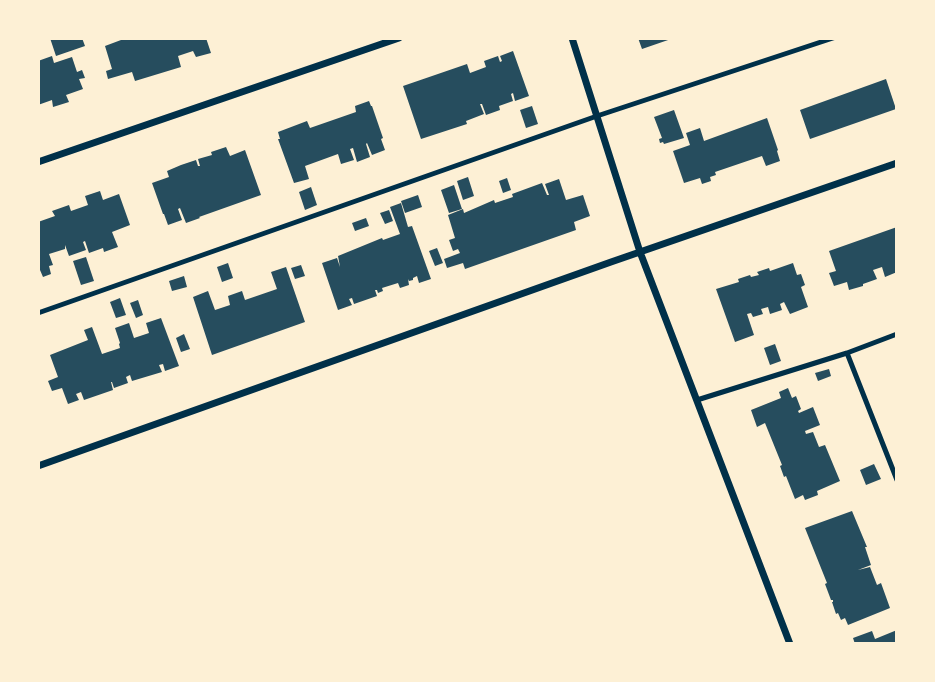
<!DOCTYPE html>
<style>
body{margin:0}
#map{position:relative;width:935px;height:682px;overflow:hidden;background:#fdf0d5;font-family:"Exo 2",sans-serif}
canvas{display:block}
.frame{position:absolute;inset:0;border:40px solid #fdf0d5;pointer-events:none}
</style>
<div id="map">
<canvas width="935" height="682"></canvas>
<div class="frame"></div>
</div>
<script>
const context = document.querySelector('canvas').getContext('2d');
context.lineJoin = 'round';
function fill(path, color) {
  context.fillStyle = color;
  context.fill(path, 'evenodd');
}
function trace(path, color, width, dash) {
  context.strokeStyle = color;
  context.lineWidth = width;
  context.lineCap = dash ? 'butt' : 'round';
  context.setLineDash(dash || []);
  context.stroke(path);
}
fill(new Path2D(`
 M50,38H82L85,46L56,56Z
 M120,38H206L211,53L196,57L193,51L178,56L181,67L135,81L132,72L108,79L106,71L112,69L105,46L121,40Z
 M638,38H671V39L642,49Z
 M513,51L529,96L515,101L513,93L511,94L513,101L499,106L500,110L486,115L482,104H480L484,114L466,121L467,124L421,139L403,86L467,64L470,73L486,67L484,61L498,56L500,62L502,61L500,56Z
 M52,56L54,63L72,57L77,72L82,70L85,78L79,79L83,89L66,95L69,102L53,107L52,100L38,105V61Z
 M886,79L896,109L810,139L800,110Z
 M369,101L371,106H372L383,138L381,139L385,150L372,155L367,143L366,144L370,157L357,162L353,148L350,149L354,160L341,164L338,154L305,166L309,179L294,183L278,139H280L278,132L307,121L310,128L356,112L355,106Z
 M532,106L538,124L526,128L520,110Z
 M674,110L684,138L664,144L663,142L660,143L659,139L662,138L654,117Z
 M767,118L778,150L777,151L780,161L766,166L762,156L715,172L716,175L710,177L711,181L702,184L700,178L684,183L673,151L690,145L686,133L700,128L704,141Z
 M226,147L230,156L245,150L261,195L199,217L200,218L186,223L180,208L178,209L182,220L168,225L164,214H163L152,183L169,177L167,171L181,165L196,160L198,166H200L198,159L212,155L211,152Z
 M468,177L474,196L463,200L457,181Z
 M507,178L511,190L503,193L499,181Z
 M559,179L566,200L583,195L590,216L574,222L576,230L465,269L463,263L447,268L444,259L460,253L458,249L453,251L449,240L455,238L448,215L463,209L464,213L494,200L495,203L513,197L512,194L542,183L547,195H549L545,184Z
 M454,185L462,209L449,213L441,190Z
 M311,187L317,205L305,210L299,192Z
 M100,191L103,200L119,194L130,225L112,232L118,247L104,252L103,248L89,253L85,241L83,242L86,250L69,256L65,245V249L49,254L53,265L49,266L51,274L43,277L40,270H38V222L55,216L52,211L69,205L71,211L88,205L85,196Z
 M418,195L422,207L405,213L401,201Z
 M401,203L408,227L412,226L431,279L419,283L417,276L413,278V280L409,281L408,279L409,285L400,288L398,283L382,288L383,291L378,293L377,290H375L377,296L354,304L352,298L349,299L352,305L338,310L322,263L337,258L340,267L338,256L382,238L383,240L400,234L390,207Z
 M389,210L393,221L385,224L380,213Z
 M366,218L369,226L355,231L352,223Z
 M897,227V272L885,277L882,267L873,270L877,279L863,284V286L849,290L847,282L834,286L829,273L836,271L829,251Z
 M437,248L443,263L435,266L429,251Z
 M86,257L94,281L81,285L73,261Z
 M228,263L233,278L222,282L217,267Z
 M793,263L797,275L801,274L805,285L801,287L808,307L790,314L784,302L780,304L782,310L770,314L768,307L761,309L763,314L753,317L751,313L747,314L754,335L735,342L716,289L739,282L738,279L750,275L751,277L759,275L757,272L769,268L770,271Z
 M301,265L305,276L295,279L291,268Z
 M286,267L305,322L212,355L193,297L208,291L215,310L230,305L228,296L242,291L245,300L277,289L271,272Z
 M184,276L187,287L172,291L169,281Z
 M120,298L126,315L116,318L110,302Z
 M138,300L143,315L136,318L130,303Z
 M161,318L179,366L165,371L163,364L159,365L162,372L132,381L130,375L126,377L128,383L114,388L112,382H111L113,390L84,400L81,392L76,394L79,400L68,404L62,388L52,391L48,381L58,377L50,355L88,340L84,330L92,327L102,354L120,348L119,344L120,343L115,328L129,323L134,338L149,333L146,323Z
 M184,334L190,349L181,352L176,338Z
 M775,344L781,361L770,365L764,348Z
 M829,369L831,376L818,381L815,373Z
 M788,388L792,398L796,396L801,409L798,411L799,413L813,407L820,425L805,431L806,434L813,432L819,447L825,445L840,481L817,491L818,495L805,500L803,495L795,499L786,476L784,477L780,466L782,465L765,423L757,427L751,410L781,398L779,392Z
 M874,464L881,479L866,485L860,470Z
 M852,511L867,547H865L871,565L858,570L870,567L877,585L881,583L890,608L848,625L845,618L841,620L838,613L836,614L832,602H833V600H831L825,584L827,583L805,528Z
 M897,630V644H855L853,638L872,631L875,639Z`), '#264d5e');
trace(new Path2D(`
 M38,313L597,116L833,38
 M847,353L897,480
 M697,400L847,353L897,334`), '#003049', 5);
trace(new Path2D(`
 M572,38L640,252L790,644
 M38,162L399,38
 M38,466L611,262L897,163`), '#003049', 7);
</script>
